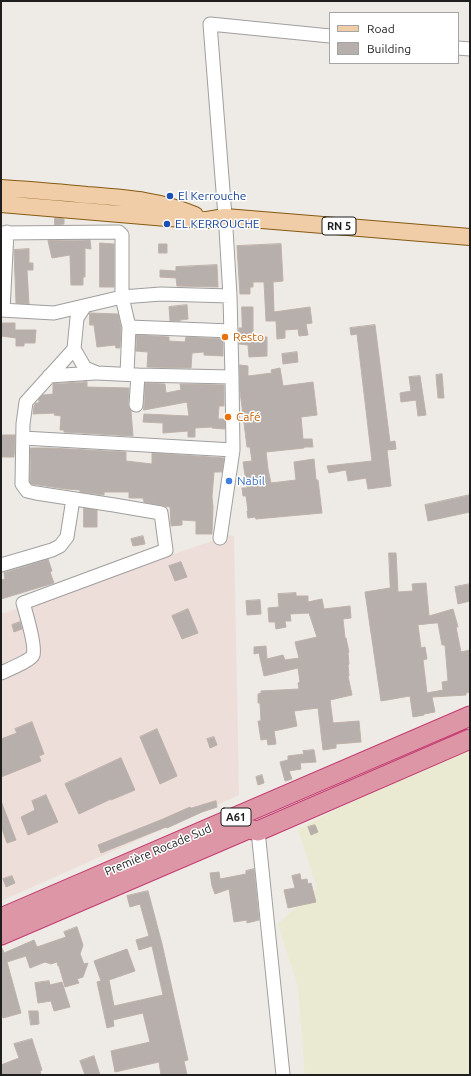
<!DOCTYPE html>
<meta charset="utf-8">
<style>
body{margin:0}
#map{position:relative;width:471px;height:1076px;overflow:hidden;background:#eeeae5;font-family:Ubuntu,sans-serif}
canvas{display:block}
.frame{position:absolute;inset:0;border:2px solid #1e1e1e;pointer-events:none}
.legend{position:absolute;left:329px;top:12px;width:130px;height:52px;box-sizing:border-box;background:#fff;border:1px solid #a5a5a5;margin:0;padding:5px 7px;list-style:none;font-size:12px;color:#1e1e1e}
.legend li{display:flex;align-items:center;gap:8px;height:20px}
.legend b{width:20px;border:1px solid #a5a5a5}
</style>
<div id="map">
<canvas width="471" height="1076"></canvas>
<div class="frame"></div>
<ul class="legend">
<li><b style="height:5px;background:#f0cda7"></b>Road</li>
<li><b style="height:11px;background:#b7afab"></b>Building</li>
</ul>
</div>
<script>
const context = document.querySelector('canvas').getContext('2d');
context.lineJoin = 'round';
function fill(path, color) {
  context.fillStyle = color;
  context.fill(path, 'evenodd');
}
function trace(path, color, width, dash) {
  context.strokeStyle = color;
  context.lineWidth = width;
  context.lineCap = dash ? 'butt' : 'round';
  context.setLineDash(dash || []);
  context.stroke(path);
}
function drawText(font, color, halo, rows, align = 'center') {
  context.font = font + ' Ubuntu,sans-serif';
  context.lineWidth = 3;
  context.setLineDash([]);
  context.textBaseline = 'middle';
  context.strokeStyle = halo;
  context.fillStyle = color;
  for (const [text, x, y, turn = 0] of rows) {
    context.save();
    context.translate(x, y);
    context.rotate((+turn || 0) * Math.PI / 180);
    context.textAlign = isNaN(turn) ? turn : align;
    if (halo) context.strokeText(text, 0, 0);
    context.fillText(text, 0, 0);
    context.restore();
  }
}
fill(new Path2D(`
 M229,535L234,536L239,795L1,901V614Z`), '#eededa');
fill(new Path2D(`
 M470,741V1075H305L298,987L278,924L317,888L298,829Z`), '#eaead3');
const building = new Path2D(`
 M55,218L64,219V224L55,225Z
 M90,240L91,249L85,248V277H83V285H71L70,255L52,258L48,241Z
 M100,243L114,244V287H100Z
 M159,244H167V253H159Z
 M281,244L283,281L273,282L274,312L310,307L312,323L306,324L308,335L299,336L298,329L285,330V338L277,339L276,321H266L264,282H253V287H250V294H240L237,246Z
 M29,249V263H33V270H27L29,304L16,303L14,250Z
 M217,265L218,287L177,286L176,278L160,277V270L176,271V267Z
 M187,305L188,319L180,320V321H170L169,307Z
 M242,307H253V337H267V356L249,357L248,345L239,344V328H242Z
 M90,313L118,314L121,328L120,348H116L115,345L97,347L94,325H90Z
 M1,323H15V330H36L35,343H24V346H16V338L1,336Z
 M375,325L390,442L395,441L396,449L387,450L391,486L368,489L366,478L348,481L346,470L329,473L327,466L372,461L357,334L351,335L350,328Z
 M137,335L169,337V341L185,342L186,337L223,339V356L204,355V352L192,353L191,368L147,367L148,352L136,351Z
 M297,352L298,362L283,364L282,354Z
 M240,365L248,366V376L272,373L271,370L280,368L283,386L313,382L317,415L301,417L303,439H312L313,447H304V448L266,452L268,469L271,483L296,480L294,462L314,459L316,480H318L322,513L256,519L255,517L248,518L247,511H248L246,496H243L242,488H247L243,462L252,461L250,447H247L240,391Z
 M442,374L444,398H438L436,375Z
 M420,376L426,415L418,416L416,400L401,402L400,393L411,391L409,377Z
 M87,382V387L129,388L128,405L129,408L131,411L133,436L64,432V430H60L61,416L54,415L55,413L33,414L34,406L36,403H39V399L43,395L53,394V384Z
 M145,383L165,384L166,393L181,390L180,384L224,385V406H219L218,419H225V429L212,428V427L195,428V437H188V431L163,433V423L143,422L144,414L189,416L187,402L144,410Z
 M1,435H15L14,457H1Z
 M31,448H50L126,452V461L152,464V453L224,458L222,472H214L212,497L213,507L212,534H196V521L182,520V525L171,526L170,507L144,502L143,498H129V492H104V495L80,492V490L66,489L32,484L30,482Z
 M470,495V512L428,521L425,505Z
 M84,508L97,510V527H84Z
 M143,536L145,544L133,546L131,539Z
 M389,553H396L398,592L413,591L412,584L426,583L429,616L453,609L458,627H456L461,652L470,650V692L466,693V695L432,697L435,712L424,714V715L413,717L410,696L381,701L365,592L390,588ZM438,623L442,645H445L448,681L442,682L443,690L427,693L423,660L427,659L425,647L421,648L418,625Z
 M48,559L52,571L50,572L54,583L1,599V580L5,579L4,573Z
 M181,562L187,577L175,581L169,566Z
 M470,584V601L458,604L455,587Z
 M296,593V596H308V602L322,599L324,609L350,606L351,618L343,619L345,638H346L349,652L348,653L349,664L348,665L349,676H348L352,695L330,700L333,723L359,721L361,742L336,744V748L323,750L318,708L294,711L297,726L274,731L276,744L268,745L267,739L261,740L258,721H261L260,703H258V694L261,693V691L299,689L298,683L300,682L298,668L264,676L259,653L254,654V647L266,646L267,659L283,655L285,660L299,658L295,642L317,637L309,613L290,614L291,621H285L286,627L276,629L275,622H269L268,608L279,607L278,594Z
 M260,600L261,614L247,615L246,601Z
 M188,609L198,633L182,639L172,616Z
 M20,622L22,629L14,632L12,625Z
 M32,722L44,754L39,756L41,761L1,777V739L17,733L15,729Z
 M157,729L177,776L160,784L140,737Z
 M214,737L217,745L210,748L207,739Z
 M314,750L316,762L300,763L301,769L289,771L292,779L285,781L280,762L288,760V756L304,754L303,751Z
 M121,758L135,790L111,800V799L79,814L65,784Z
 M262,775L264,783L258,785L256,777Z
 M46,795L58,822L28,835L21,817L35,810L32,801Z
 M1,801L16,840L7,843L1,826Z
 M216,801L217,807L202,812L167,828L166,827L101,853L98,845L163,819L190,807L191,808Z
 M315,825L318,832L311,835L308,827Z
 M254,869L259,920L247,923V920L234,922L229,889L215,894L212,886L210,873L219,872L220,879L246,874V871Z
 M300,874L301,880L307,879L308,884L311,883L316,902L288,908L284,890L295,888L292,876Z
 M12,876L15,883L6,887L3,879Z
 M148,891L162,944L188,1060L184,1061L187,1075H161L159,1062L115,1072L111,1051L150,1042L143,1013L113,1020L114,1026L107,1028L97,982L101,981L94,961L127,949L135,971L109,980L114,1006L163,995L152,946L139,950L136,940L149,936L140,904L130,907L127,896Z
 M77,927L83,945L80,954L84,964L88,963L83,977L77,979L79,983L65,987L59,966H58L57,962L51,964L45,962L30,968L26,956L7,962L21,1013L3,1018L1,1010V948H2L4,953L34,940L37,947L66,937L64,932Z
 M49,981L50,985L62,982L70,1007L54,1011L51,1001L38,1003L35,983Z
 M29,1011H38L39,1024L31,1025Z
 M32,1039L42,1070L40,1071L41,1075H1V1065L19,1058L14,1044Z
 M94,1056L100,1075H85L80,1061Z`);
fill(building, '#b7afab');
trace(building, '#beb1a9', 1);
const minor = new Path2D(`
 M458,48L470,49
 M1,233L119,232L122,235V297L129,327L127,374
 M1,310L54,313L122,297L161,294L230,296
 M3,310L7,232
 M129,327L231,331
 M74,349L85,368L97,373L138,375L232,377
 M49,376L95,373
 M136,405L138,375
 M23,438L233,450
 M220,538L233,450L232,377L230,296L226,229L210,24L330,36
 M1,565L52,550L60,546L67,537L73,499
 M1,673C7,670 32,660 33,655C36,647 26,613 23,603L166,550L161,513L114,505L36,493L27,491L22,484L23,424L26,402L74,349L77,318L85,306
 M258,831L283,1075`);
const major = new Path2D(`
 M1,188C30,190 58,192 87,195C124,198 160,200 195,215
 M1,204L167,218L207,220L225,217L470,237`);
const highway = new Path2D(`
 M1,918L470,716
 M1,935L248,829L258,831L470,739`);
trace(minor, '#9f9f9f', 15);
trace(major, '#865a12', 18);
trace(highway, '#c43970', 21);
trace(minor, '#fff', 13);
trace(major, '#f0cda7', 16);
trace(highway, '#dc96a6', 19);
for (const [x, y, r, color] of [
 [170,196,4,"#1a4fb4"],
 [167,224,4,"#1a4fb4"],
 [225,337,4,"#e8710a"],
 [228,417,4,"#e8710a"],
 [229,481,4,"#3f7fe0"]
]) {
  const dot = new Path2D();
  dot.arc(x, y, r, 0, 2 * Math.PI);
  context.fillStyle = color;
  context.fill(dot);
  trace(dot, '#fff', 1.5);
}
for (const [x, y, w] of [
 [339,226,34],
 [236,817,30]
]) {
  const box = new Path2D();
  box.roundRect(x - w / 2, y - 9, w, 18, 3);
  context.fillStyle = '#fff';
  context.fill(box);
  trace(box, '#1e1e1e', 1);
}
drawText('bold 11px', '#1e1e1e', null, [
 ["RN 5",339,226],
 ["A61",236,817]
]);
drawText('12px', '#164399', '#fff', [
 ["El Kerrouche",178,196],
 ["EL KERROUCHE",175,224]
], 'left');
drawText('12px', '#c56008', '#fff', [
 ["Resto",233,337],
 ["Café",236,417]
], 'left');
drawText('12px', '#366cbe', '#fff', [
 ["Nabil",237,481]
], 'left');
drawText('12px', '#1e1e1e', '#fff', [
 ["Première Rocade Sud",158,850,-23]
]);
</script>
